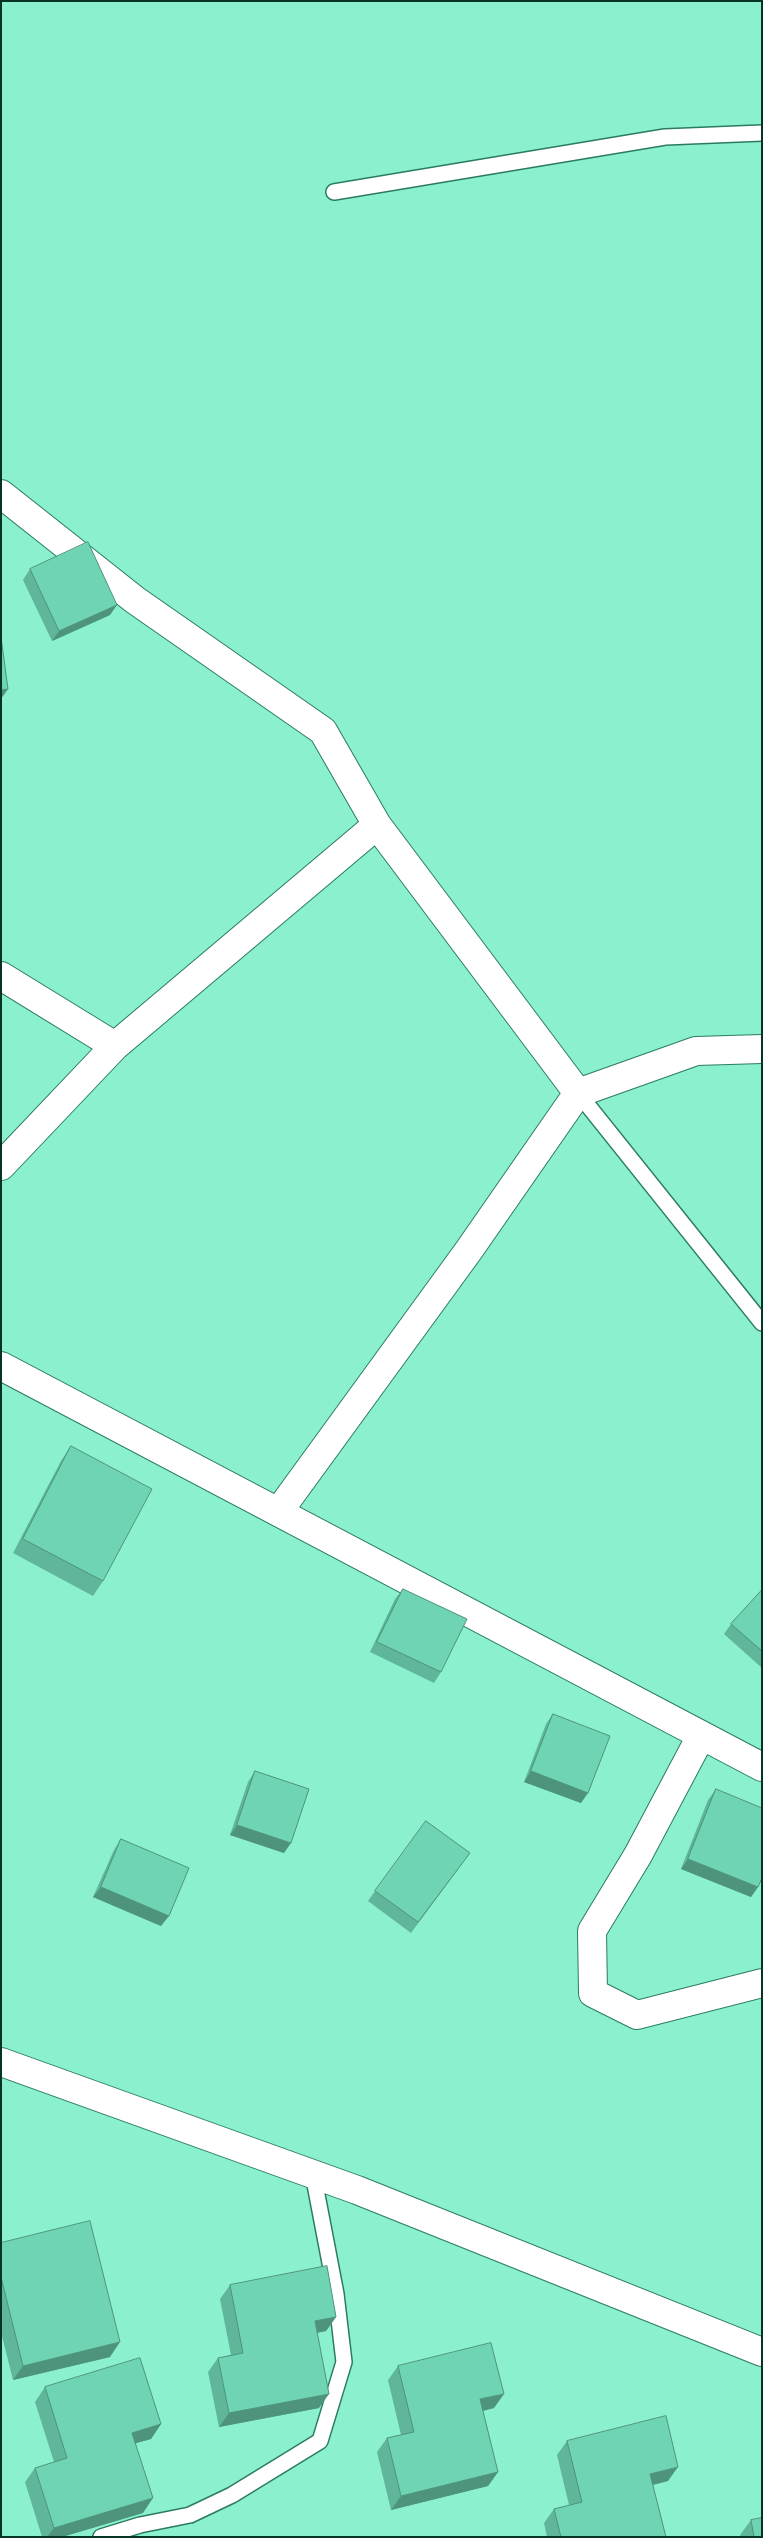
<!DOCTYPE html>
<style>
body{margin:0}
#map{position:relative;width:763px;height:2538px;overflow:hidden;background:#8bf0ce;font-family:Rubik,sans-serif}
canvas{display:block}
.frame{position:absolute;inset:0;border:2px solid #053427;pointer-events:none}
</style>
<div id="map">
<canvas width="763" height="2538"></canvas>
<div class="frame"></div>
</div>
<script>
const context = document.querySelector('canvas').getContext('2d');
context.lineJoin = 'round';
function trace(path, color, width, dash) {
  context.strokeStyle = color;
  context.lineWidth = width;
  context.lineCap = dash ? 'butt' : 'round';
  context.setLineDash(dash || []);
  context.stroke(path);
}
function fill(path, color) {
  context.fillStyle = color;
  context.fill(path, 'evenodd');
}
const lane = new Path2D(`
 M334,192L665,137L762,133
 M578,1093L762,1323
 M101,2537L140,2525L190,2515L232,2495L320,2441L344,2362L336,2294L313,2174`);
const street = new Path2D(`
 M1,494L135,600L323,731L377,825L578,1093
 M1,976L115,1046
 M1,1166L115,1046L377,825
 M279,1511L469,1250L578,1093L696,1051L762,1049
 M701,1736L638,1855L592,1931L593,1993L637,2015L762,1983
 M1,2062L357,2190L762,2352`);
const secondary = new Path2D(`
 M1,1366L762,1767`);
trace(lane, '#2b7b63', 18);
trace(street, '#2b7b63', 30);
trace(secondary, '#2b7b63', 30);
trace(lane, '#fff', 15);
trace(street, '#fff', 28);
trace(secondary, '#fff', 28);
fill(new Path2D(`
 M30,569L110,615L52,641L23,580Z
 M71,1446L103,1581L93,1596L13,1553L61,1461Z
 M403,1589L441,1672L434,1683L370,1652L395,1599Z
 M762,1590V1668L724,1634L731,1624Z
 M553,1714L581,1803L524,1782L546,1724Z
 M255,1771L284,1853L230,1835L248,1782Z
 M716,1789L758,1887L751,1897L681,1869L708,1800Z
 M121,1839L161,1926L93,1897L114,1850Z
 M462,1864L411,1933L368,1901L375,1891Z
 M1,2243L110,2357L13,2380L1,2332Z
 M230,2285L336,2317L326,2331L317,2333L319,2408L219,2427L208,2372L218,2358L231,2355L220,2299Z
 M398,2366L494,2408L483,2411L498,2472L488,2486L391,2510L377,2452L387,2438L401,2435L388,2380Z
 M45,2387L161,2424L151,2439L136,2443L143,2513L62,2537H42L25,2482L35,2468L54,2462L35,2402Z
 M567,2441L668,2481L653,2485L666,2537H547L544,2523L554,2509L569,2505L557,2455Z
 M751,2520L762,2537H741L740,2535Z`), '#5fb69a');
fill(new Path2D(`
 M117,605L110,615L52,641L59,631Z
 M8,689L1,699V690Z
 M531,1771L588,1793L581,1803L524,1782Z
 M237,1825L291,1843L284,1853L230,1835Z
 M688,1859L758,1887L751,1897L681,1869Z
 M101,1887L169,1916L161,1926L93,1897Z
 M336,2317L326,2331L304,2335L315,2321Z
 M120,2342L110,2357L13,2380L23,2366Z
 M329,2394L319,2408L219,2427L229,2413Z
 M504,2394L494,2408L470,2414L480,2399Z
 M161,2424L151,2439L122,2447L132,2433Z
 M678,2467L668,2481L640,2488L650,2474Z
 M498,2472L488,2486L391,2510L401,2496Z
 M153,2498L143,2513L62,2537H47L54,2528Z`), '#4e947d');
const building = new Path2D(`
 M88,542L117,605L59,631L30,569Z
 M1,637L8,689L1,690Z
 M71,1446L152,1489L103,1581L23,1539Z
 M403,1589L467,1619L441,1672L377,1642Z
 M762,1590V1651L731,1624Z
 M553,1714L610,1736L588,1793L531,1771Z
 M255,1771L309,1789L291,1843L237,1825Z
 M716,1789L762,1808V1878L758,1887L688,1859Z
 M426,1821L470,1853L418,1922L375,1891Z
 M121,1839L189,1868L169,1916L101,1887Z
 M90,2221L120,2342L23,2366L1,2277V2243Z
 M327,2266L336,2317L315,2321L329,2394L229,2413L218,2358L243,2353L230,2285Z
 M491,2343L504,2394L480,2399L498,2472L401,2496L387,2438L414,2432L398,2366Z
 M140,2358L161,2424L132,2433L153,2498L54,2528L35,2468L67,2458L45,2387Z
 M666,2416L678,2467L650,2474L666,2537H561L554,2509L582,2502L567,2441Z
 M762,2518V2537H754L751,2520Z`);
fill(building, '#6fd4b3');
trace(building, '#4e947d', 1);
</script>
